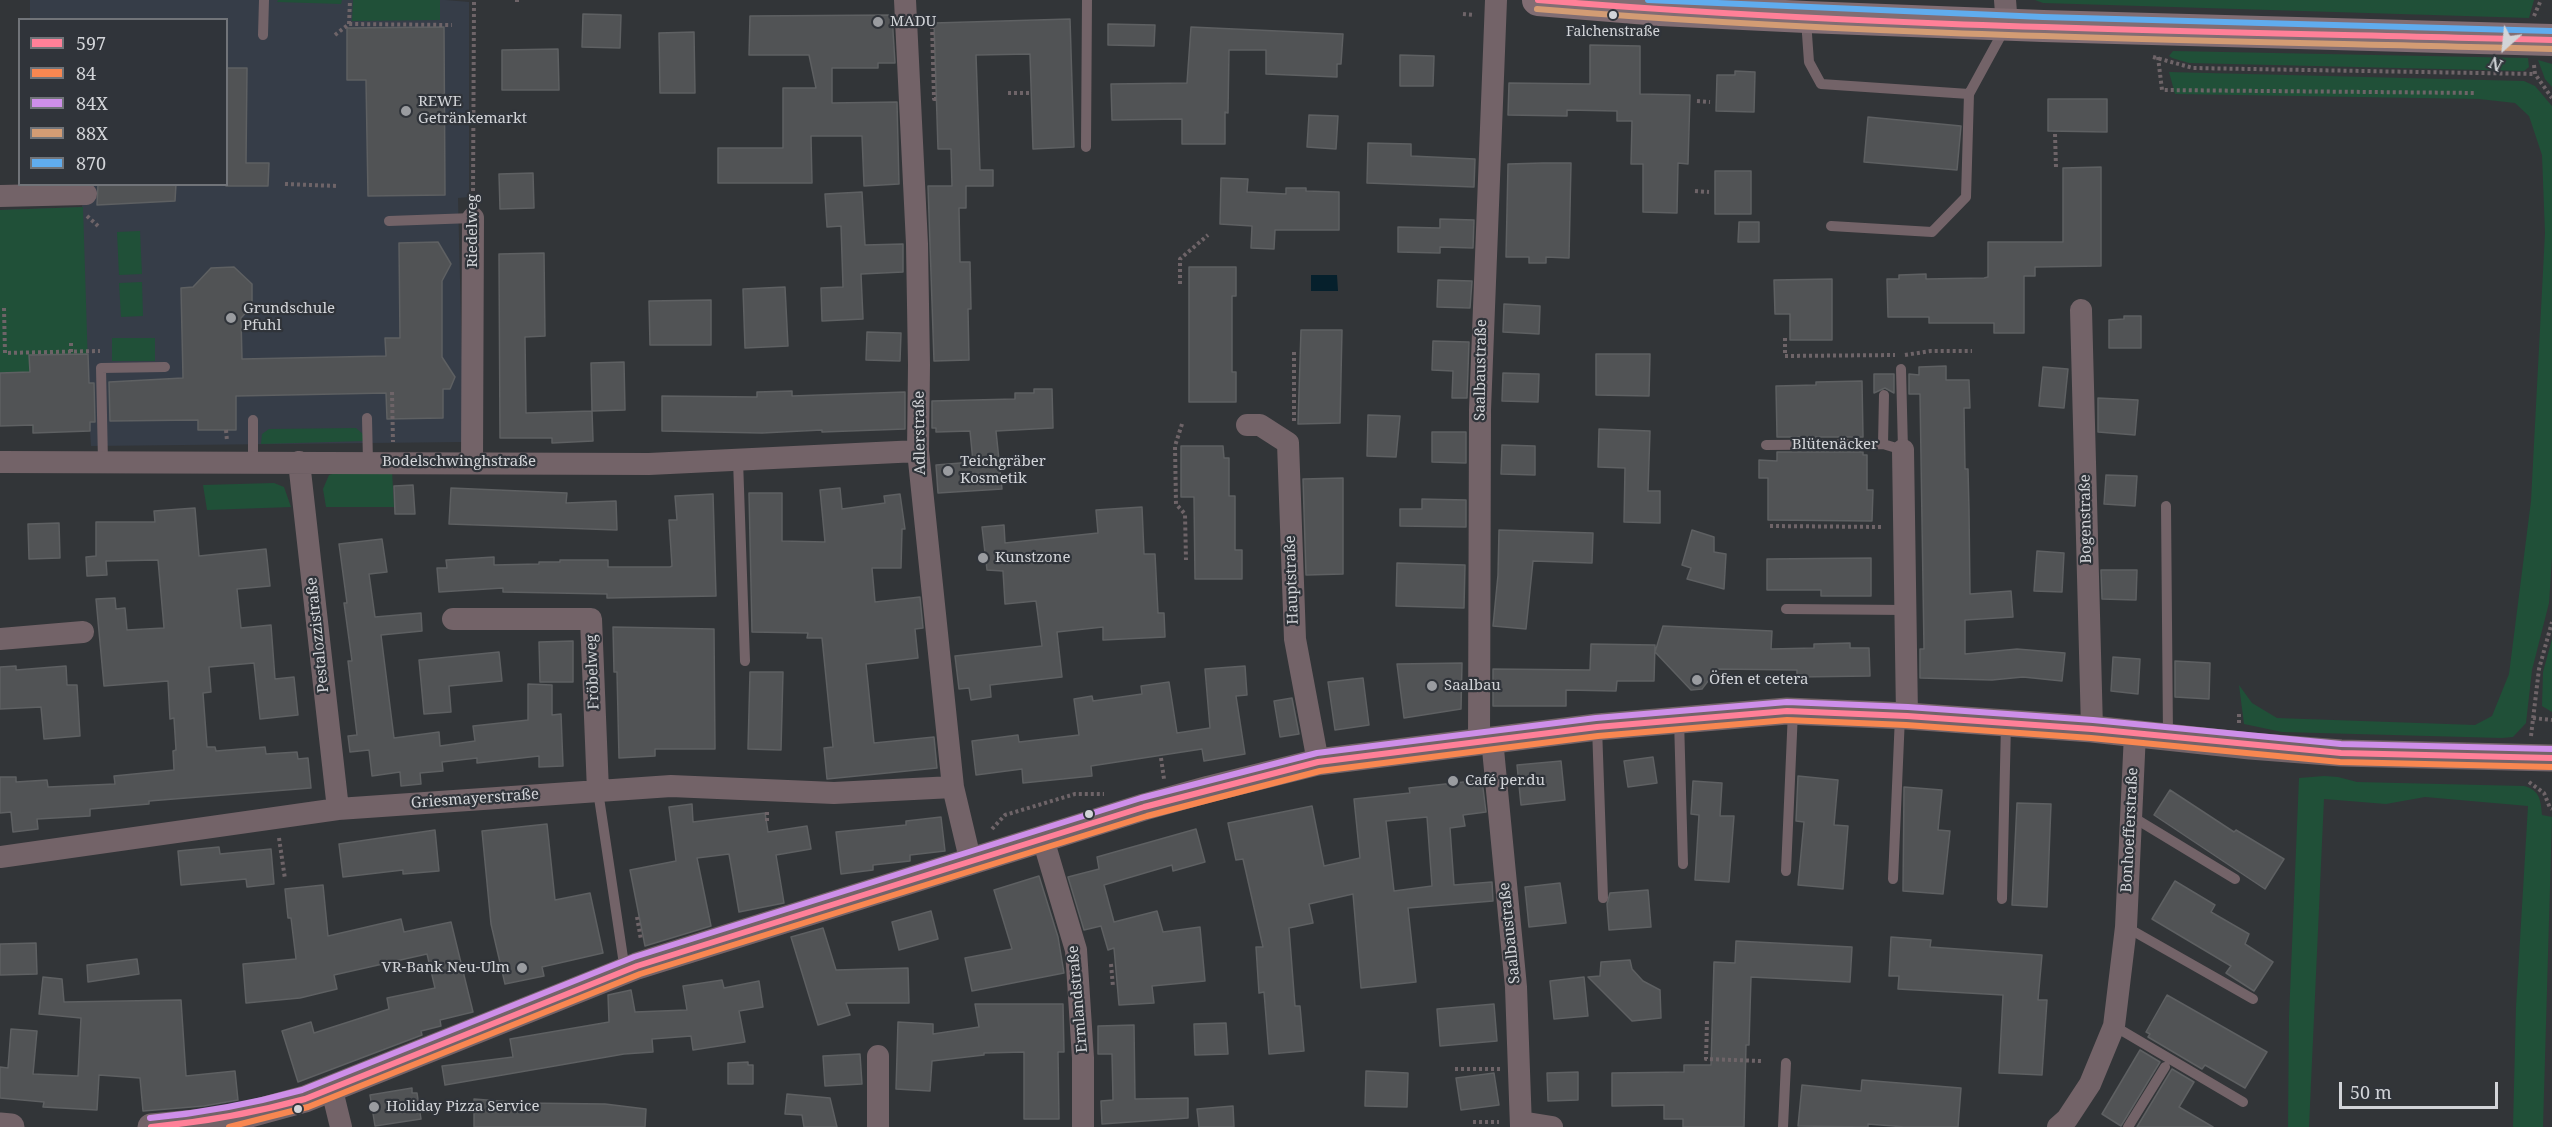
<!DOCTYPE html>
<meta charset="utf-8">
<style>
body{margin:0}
#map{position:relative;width:2552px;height:1127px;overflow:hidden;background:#323538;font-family:"Noto Serif",serif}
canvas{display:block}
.legend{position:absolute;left:18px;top:18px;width:210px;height:168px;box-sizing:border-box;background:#30343a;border:2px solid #717479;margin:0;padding:8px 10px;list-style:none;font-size:18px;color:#d2d4d8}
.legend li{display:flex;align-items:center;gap:12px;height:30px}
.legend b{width:30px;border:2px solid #717479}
.north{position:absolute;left:2474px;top:18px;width:60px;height:60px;-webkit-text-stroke:4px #30343a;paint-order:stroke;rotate:207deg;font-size:16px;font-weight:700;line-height:24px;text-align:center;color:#d2d4d8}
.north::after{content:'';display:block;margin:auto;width:21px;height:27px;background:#d2d4d8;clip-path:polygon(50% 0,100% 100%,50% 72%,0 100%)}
.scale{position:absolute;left:2339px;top:1082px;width:159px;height:27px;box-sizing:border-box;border:3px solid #d2d4d8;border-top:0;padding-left:8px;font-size:18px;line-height:21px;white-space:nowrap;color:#d2d4d8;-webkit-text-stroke:4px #30343a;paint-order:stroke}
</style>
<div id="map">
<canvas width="2552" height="1127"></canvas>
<ul class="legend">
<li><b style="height:8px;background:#ff8098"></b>597</li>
<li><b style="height:8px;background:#f88751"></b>84</li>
<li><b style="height:8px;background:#ce8fe9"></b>84X</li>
<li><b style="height:8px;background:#d39c74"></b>88X</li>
<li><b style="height:8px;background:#60acee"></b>870</li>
</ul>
<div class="north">N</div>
<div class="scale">50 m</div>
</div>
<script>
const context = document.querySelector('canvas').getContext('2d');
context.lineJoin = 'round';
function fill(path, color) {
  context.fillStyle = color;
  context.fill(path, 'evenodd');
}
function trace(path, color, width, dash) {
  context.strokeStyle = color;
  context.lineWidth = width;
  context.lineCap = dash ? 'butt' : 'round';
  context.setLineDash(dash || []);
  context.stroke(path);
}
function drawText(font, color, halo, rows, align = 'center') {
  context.font = font + ' "Noto Serif",serif';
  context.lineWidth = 4.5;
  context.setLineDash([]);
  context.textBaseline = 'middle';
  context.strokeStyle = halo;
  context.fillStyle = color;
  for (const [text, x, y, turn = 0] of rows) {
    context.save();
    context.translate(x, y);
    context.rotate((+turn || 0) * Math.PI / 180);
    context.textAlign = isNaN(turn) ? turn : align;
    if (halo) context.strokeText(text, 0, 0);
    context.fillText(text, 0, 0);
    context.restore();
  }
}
fill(new Path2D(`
 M30,0H445L469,2V197L458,198L464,442L91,446L90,431L33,433L32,425L0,426V210L82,207L84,185L226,184V20L30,19Z`), '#363d48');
fill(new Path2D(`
 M278,0H342L341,4L277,2Z
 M353,0H440V20L352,21Z
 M2035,0H2534L2529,18L2043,3Z
 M2173,51L2528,58L2529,67L2524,71L2189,63L2172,58L2169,56Z
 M2538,60L2552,64V87L2545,79Z
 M2169,72L2524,81L2535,86L2552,106V558L2549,603L2532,670L2526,723L2513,737L2502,738L2282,732L2244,724L2239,685L2252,703L2277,718L2475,725L2492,716L2509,674L2531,501L2545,233L2542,155L2529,116L2515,103L2479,99L2175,94Z
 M83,207L90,431L33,433L32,425L0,426V210Z
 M140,231L142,274L119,275L117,232Z
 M142,282L143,316L121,317L119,283Z
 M112,338H155V361H112Z
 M356,428L364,435V441L261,444L262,434L269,429Z
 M392,470L394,507H326L323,489L329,475L335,473Z
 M274,483L284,487L291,507L207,510L203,485Z
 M2552,639V712L2542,706L2543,672Z
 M2324,776L2338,777L2357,782L2524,786C2540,790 2541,801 2542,815L2552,817L2543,1127H2513L2516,1007L2528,806L2425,797L2386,804L2324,799L2309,1127H2288L2289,1017L2299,778Z`), '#205038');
fill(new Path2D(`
 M1311,275H1337L1338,291H1311Z`), '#06202c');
const building = new Path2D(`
 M583,14L621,15L620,48L582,47Z
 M892,15L895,63H878V68H832V103L897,102L899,184L864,186L862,136H811L812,183H718V148H783V88H816L809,55H749L750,16Z
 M1070,19L1074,147L1033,149L1030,54L976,55L980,170H993V186H966V208H959L960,262H970L971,309H968L969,360L934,361L928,186H952L951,149H938L934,23Z
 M1108,24L1155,25L1154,46L1108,45Z
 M444,27L445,195L368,196L366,80H347V28Z
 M1191,27L1343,34L1341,64H1337V77L1266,74V50H1229L1228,113L1225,112V144H1182V119L1112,120L1111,84L1187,83Z
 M694,32L695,93H660L659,33Z
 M1590,45L1640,46V94L1690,95L1688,164L1678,163L1677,213L1643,212V164H1631L1632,121H1617V111L1567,110V116L1508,115L1509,83L1590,84Z
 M558,49L559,90H502V50Z
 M1400,55L1434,56L1433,86H1400Z
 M226,68H247L246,163H269L268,186H226Z
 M1735,71L1755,72L1754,112L1716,111L1717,75H1735Z
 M2048,99H2107V132L2048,131Z
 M1309,115L1338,116L1336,149L1307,147Z
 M1868,117L1961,126L1957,170L1864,162Z
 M1368,143L1411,144V156L1475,159L1474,187L1367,183Z
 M1543,163H1571L1569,258L1546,257V263H1529V257H1506L1508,164Z
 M2101,167V266L2035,267V276H2024V333H1994V323H1929V317H1888L1887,279H1899V275L1926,274V279L1984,278L1988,277V242H2063V168Z
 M1715,171H1751V214H1715Z
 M533,173L534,208L500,209L499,174Z
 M1221,178L1248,179L1247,192L1286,194V188H1306V191L1339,192V230H1275L1274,249L1251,248L1252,226L1220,224Z
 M98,184H176L175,201L97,205Z
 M862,192L865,245L903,244V272L861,274L863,319L822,321L821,288L843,287L841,226L827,227L825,194Z
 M1440,219L1474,220L1473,248L1440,247V253L1398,252V227L1440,228Z
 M1739,222H1759V242H1738Z
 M438,242L451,264L442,281V357L455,377L450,389H443V418L387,419L386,393L236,396V430H198V420L110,421L109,382L183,378L181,288L193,287L211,268L234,267L252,284V306L241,318L242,359L386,356L385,338H400L399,243Z
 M544,253L545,336L525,337L526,413L592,411L593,441L552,443V438H500L499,254Z
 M1189,267H1236V296H1232V372H1236V402H1189Z
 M1832,279V340H1790V314H1775L1774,280Z
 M1438,280L1472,281L1470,308L1437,307Z
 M785,287L788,346L745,348L743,289Z
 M711,300V345H650L649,301Z
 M1504,304L1540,306L1539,334L1503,332Z
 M2124,316H2141V348H2109V320L2124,319Z
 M1301,330H1342L1340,423L1298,424Z
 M867,332L901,333L900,361L866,360Z
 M1433,341L1469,342L1467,398H1452L1453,371L1432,370Z
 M88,354L89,383H94L95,422H90V431L33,433V425L0,426V373L30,372L29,355Z
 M1596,354H1650L1649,396L1596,395Z
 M624,362L625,410L592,411L591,363Z
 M1946,366V380H1969L1970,408H1964L1965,469H1968L1969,510L1970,594L2011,591L2013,617L1965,620V654L2017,649L2065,653L2062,681L2023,677L1992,680L1920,678V649H1924L1920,394H1909V374L1919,375V367Z
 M2043,367L2068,369L2064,408L2039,406Z
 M1503,373L1539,374L1538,402L1502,401Z
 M1874,374H1894V393L1885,388L1874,393Z
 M1862,381L1863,437H1777L1776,386L1816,385V382Z
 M1034,389H1052L1053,428L996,431L1002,489L938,493L936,465L973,462L970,431L936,432V428H932V401L1015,399V393H1034Z
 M792,391V396L905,392V429L822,432V430L762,433L662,431V396L757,397V392Z
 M2098,398L2138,400L2135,435L2098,432Z
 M1368,415L1400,416L1396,457L1367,456Z
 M1599,429L1650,431L1648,491H1660V523L1624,522L1625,468L1598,467Z
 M1432,432H1466V463L1432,462Z
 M1502,445L1535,446V475L1501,474Z
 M1181,446H1223L1224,458H1229V496H1235V550H1242V579H1195L1194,497H1181Z
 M1777,452H1863V455H1867V490H1873L1872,521L1768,520V478H1759V460L1777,461Z
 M2106,475L2137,476L2135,506L2104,504Z
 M1343,478V574L1306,575L1303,479Z
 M413,485L415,514H395L394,486Z
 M451,488L567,493L566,503L616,501L617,530L449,524Z
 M840,488L842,509L885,503L884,496L900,494L905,529H902L901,568H872L875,602L920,597L923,628L915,629L918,658L866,664L874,743L934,737L937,768L827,779L824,748L833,747L822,638H807L808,633L752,632L749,493H782V541L825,542L820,490Z
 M713,494L716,596L607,598V594L503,592V588L439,592L437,568H447L446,560L494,557V565L539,564V562H560V560H608V567H670L672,566L669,520H677L675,496Z
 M1422,499L1466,500V527L1400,526V509H1422Z
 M1142,507L1144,554H1155L1158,613H1164L1165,637L1103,640V627L1057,632L1062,677L990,685L991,697L971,700L969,688L959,689L955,656L1042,646L1036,601L1005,604L1003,571L987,570L982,527L1004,525L1005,543L1098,533L1096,510Z
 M195,508L199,556L266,549L270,586L237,589L241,628L271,625L275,679L294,677L298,715L260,719L254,663L209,667L211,692L203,693L207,747H215L216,751L265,747L266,754L297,752L298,759L308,758L311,788L149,801V804L90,809V816L37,819L38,829L13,832L11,812L0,813V777H16V782L47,780L48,787L115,784L114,776L174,770L173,751L176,750L174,718L170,719L168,681L104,686L96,599L115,598L116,609L125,608L127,630L164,628L158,560L106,561L107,575L87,576L86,557L96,556V522H155L154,511Z
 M59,523L60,558L29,559L28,524Z
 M1499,530L1593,533L1592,563L1533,561L1526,629L1493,626L1498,575Z
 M1692,530L1714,537V552L1726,554L1724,589L1687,579L1691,568L1682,565Z
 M382,539L387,572L369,574L375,617L421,613L422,631L381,635L394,738L439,732L440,746L475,741L473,726L528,720V684L552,685V715L561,714L563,766L539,767V756L477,763V758L442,762L443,771L420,773L421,784L401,786L400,772L372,776L369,750L350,752L348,736L357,735L348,661H352L344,603H347L339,544Z
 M2037,551L2064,553L2062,592L2034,591Z
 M1871,558V596H1821V590H1767V559Z
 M1397,563L1465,565L1464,608L1396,606Z
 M2101,570H2137L2136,600L2102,599Z
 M1663,626L1772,631L1771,649L1814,648V644L1850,643V648H1869L1870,676L1797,677V670L1717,669L1702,689L1691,690L1655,652Z
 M613,627L714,629L715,749H655V756L619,758L617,672H614Z
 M573,641V682H540L539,642Z
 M1591,644L1655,645L1654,681H1617L1616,691L1566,690V706H1493V669L1590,670Z
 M499,652L502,681L449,686L451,712L424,714L419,660Z
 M2113,657L2140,659L2138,694L2111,691Z
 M2175,661L2210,663L2209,699L2175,697Z
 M1462,663L1461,709L1404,718L1397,664Z
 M16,666V670L66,666L67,685H77L80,736L44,739L41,707L0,709V667Z
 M1245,666L1247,695L1236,696L1245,754L1204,761L1202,749L1091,766L1092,776L1023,783L1022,769L976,775L972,741L1018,735L1019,742L1079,735L1074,699L1092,696L1093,701L1142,694L1141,686L1169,682L1177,733L1210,728L1205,669Z
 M750,672H783L781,750L748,749Z
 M1363,678L1369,725L1335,730L1328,682Z
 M1292,698L1299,734L1280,737L1274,701Z
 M1653,757L1657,783L1628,787L1624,761Z
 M1561,761L1565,800L1521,805L1517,765Z
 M1798,776L1838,780L1834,825L1848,826L1843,889L1798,885L1804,822L1796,821Z
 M1482,780L1486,812L1463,815L1465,826L1450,828L1454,885L1492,882L1493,901L1408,908L1416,982L1361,988L1353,894L1309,904L1313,923L1289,928L1295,1006H1300L1304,1051L1269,1054L1264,992L1259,993L1256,947H1263L1243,859L1236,860L1228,823L1312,806L1324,866L1360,858L1354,799L1410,793L1409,788ZM1427,817L1432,886L1394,891L1386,821Z
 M1693,781L1722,783L1720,816H1734L1729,882L1695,880L1699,815L1691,814Z
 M1904,787L1942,790L1938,830L1950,831L1943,894L1903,891Z
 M2170,790L2234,832L2236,830L2284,859L2265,889L2154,815Z
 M2017,803L2051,804L2047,907L2012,905Z
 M692,804L693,822L765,813L768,832L807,826L811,849L776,855L784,903L739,912L729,854L697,858L711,926L645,946L630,870L676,861L669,807Z
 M941,817L945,851L910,855V861L873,865V870L841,874L836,832L906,825V821Z
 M547,824L555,900L590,893L603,953L542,967L544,976L505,984L491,924L482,831Z
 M1196,829L1205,862L1173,871L1172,865L1104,885L1114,922L1157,911L1163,932L1200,927L1205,981L1152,986L1154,1003L1119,1005L1114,948L1108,950L1101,926L1084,930L1068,877L1099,869L1097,857Z
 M435,830L439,871L403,874V870L343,877L339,844Z
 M219,847L220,854L271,849L274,884L247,887L246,879L181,885L178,851Z
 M1039,876L1058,937L1064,973L972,991L965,958L1012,949L994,890Z
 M2175,881L2215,905L2211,912L2249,934L2245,944L2273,962L2254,991L2226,973L2231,966L2152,919Z
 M1560,883L1566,923L1529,927L1525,887Z
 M323,885L328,936L401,919L404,932L451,922L473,1012L440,1020L441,1026L421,1031L422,1035L298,1082L282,1031L311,1022L314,1033L389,1009L387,998L435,988L427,954L334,975L337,989L300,998L246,1003L243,964L296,959L291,918H288L285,889Z
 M1648,890L1651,927L1609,930L1607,904L1610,893Z
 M931,911L938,939L899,950L892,922Z
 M823,928L836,970L908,968L909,1003H846L850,1015L818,1025L791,937Z
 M1891,937L1931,940L1930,947L2042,955L2038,1000H2047L2042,1075L1999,1073L2003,995L1898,989L1899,976H1889Z
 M1736,941L1852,947L1850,982L1751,977L1749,1045H1746L1744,1127H1683V1119H1664V1105L1612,1106V1073L1684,1072V1065H1711L1714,962L1735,963Z
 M36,943L37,974L0,975V944Z
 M137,959L139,974L88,982L87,965Z
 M1630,960L1632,969L1643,981L1660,990L1661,1018L1632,1021L1588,977L1600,976L1601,962Z
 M43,977L62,979L64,1002L181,1000L186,1076L235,1071L238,1100L204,1106L143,1111L140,1078L99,1075L97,1110L43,1107L44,1102L0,1098V1067L8,1068L11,1029L37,1031L33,1074L78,1076L81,1018L39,1014Z
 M1584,977L1588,1016L1554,1019L1550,981Z
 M722,980L724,988L759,981L763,1007L739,1011L745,1042L693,1050L691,1036L652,1039L653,1052L624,1054L445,1085L442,1066L513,1057L510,1039L609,1022L608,995L631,990L635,1012L687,1010L683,986Z
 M2167,995L2267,1052L2245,1088L2205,1065L2202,1069L2148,1037L2150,1034L2146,1032Z
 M975,1004H1063L1064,1052H1058L1059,1119H1024V1052L984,1053V1055L932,1061L930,1091L896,1089L898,1022L933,1024V1034L979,1027Z
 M1494,1004L1497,1041L1440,1046L1437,1009Z
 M1226,1023L1228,1054L1195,1055L1194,1024Z
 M1134,1025L1135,1099L1188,1098V1118L1102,1124L1101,1101L1113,1100L1112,1054H1098V1026Z
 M2140,1050L2160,1062L2121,1126L2102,1114Z
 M860,1054L862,1084L825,1086L823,1056Z
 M748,1062V1065H753V1084H728V1063Z
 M2172,1069L2194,1082L2179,1107L2213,1127H2137Z
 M1366,1071L1408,1073L1407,1107L1365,1106Z
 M1578,1072V1100L1548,1101L1547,1073Z
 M1494,1073L1499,1105L1461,1110L1456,1078Z
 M1862,1080L1961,1088L1958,1127H1905L1868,1124V1127L1798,1126L1802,1085L1861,1091Z
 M412,1088V1093H417L421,1119L375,1126L370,1095Z
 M787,1094L830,1098L837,1127H804L802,1115L785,1114Z
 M474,1099L524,1103L605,1104L646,1109L645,1127H474Z
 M1233,1106L1234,1127H1199L1197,1109Z`);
fill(building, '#515355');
trace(building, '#5e6062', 1.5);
trace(new Path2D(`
 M517,2V0
 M1463,14L1475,15
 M2534,16L2541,0
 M349,24L350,0
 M928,24H932L934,99H936
 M335,35L349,24L452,25
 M2153,57L2193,68L2535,74
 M2158,57L2162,90L2475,93
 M2534,65L2535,74L2552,98
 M1008,93H1031
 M1697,101L1710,102
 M2055,134L2056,167
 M285,184L337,186
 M1695,191L1709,192
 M473,197L474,0
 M87,216L98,226
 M1180,284V259L1208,235
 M4,308L5,353L100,351
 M1785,338V356L1895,355
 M71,343V352
 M1294,352V422
 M1905,355L1931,351H1972
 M392,392L393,442
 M1182,424L1175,446L1176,504L1185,514L1186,560
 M226,430L227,441
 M1770,526L1883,527
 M2533,718L2552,720
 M2239,723V712
 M2531,736L2539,669L2552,622
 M1161,758L1164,779
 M2529,782L2544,793L2550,808L2552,809
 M767,812V822
 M992,829L1005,815L1075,794H1104
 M279,838L285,879
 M637,917L641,940
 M1111,964L1113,987
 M1707,1021L1706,1059L1761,1061
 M1455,1069H1500
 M1473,1122H1499`), '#6e6468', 4, [3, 3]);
trace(new Path2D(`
 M1806,20L1809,62L1821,84L1969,94
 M263,35L264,0
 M1086,147L1087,0
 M389,221L473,218
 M1831,226L1932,232L1966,197L1969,94L2005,28
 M367,418L368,462
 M253,420V462
 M1883,444L1884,395
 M1766,445L1883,444L1903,450L1901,369
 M738,460L745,661
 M103,462L101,368L165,367
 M2166,506L2168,737
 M1786,609L1906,610
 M1679,719L1683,864
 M1597,727L1603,898
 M598,791L625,971
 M2131,816L2235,879
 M1786,871L1793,711
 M1893,879L1900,716
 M2002,899L2006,723
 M2126,927L2253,999
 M2114,1026L2243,1102
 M1783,1127L1786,1063
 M2128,1127L2165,1067`), '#736368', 10);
trace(new Path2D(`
 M905,0L917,244L919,365L918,451L953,787L971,863
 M2005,0L2007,25
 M0,196L86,194
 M2081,310L2092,729
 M1247,425H1260L1288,443L1295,639L1318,762
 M1903,450L1907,716
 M0,462L649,464L918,451
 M299,462L338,809
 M472,462L473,218
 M453,619H591L598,791
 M0,639L83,632
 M1492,739L1516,987L1521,1127
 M1479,741L1480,410L1496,0
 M1043,839L1076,950L1083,1058V1127
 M0,857L338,809L671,786L834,793L953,787
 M878,1056V1127
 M332,1090L341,1127
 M1521,1122L1552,1127
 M2058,1127L2067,1119L2090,1084L2114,1026L2126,927L2135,733`), '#736368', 22);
trace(new Path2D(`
 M0,1126L11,1127
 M151,1127L206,1122L250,1114L305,1099L637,966L1144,807L1209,789L1318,762L1597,727L1787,711L1907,716L2092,729L2250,746L2341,753L2552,758`), '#736368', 27);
trace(new Path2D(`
 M1538,0L1660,10L1806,17L2043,26L2552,40`), '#816d73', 32);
trace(new Path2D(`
 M1538,0C1875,28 2214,31 2552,40
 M151,1127C204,1122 254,1113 305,1099L637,966L1144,807L1318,762L1597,727L1787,711L1907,716L2092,729L2341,753L2552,758`), '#ff8098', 6);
trace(new Path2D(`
 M229,1127L308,1107L640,974L1147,816L1320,771L1598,736L1787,720L1906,725L2091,738L2340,762L2552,767`), '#f88751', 6);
trace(new Path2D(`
 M150,1118C203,1113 251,1104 302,1090L634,957L1141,798L1317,753L1596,718L1787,702L1908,707L2093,720L2341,744L2552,749`), '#ce8fe9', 6);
trace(new Path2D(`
 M1537,9C1874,37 2214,40 2552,49`), '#d39c74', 6);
trace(new Path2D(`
 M1648,0L2043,17L2552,31`), '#60acee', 6);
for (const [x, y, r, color] of [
 [1613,15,5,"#d2d4d8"],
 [878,22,6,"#9a9ca0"],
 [406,111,6,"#9a9ca0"],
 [231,318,6,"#9a9ca0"],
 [948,471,6,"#9a9ca0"],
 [983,558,6,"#9a9ca0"],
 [1697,680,6,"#9a9ca0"],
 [1432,686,6,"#9a9ca0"],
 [1453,781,6,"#9a9ca0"],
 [1089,814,5,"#d2d4d8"],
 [522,968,6,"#9a9ca0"],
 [374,1107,6,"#9a9ca0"],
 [298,1109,5,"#d2d4d8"]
]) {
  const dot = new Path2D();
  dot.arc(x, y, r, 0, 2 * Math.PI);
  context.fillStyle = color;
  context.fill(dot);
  trace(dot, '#30343a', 2);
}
drawText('14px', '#d2d4d8', '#30343a', [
 ["Falchenstraße",1613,32]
]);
drawText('15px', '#d2d4d8', '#30343a', [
 ["MADU",890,22],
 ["REWE",418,102],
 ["Getränkemarkt",418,119],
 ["Grundschule",243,309],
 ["Pfuhl",243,326],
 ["Teichgräber",960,462],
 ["Kosmetik",960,479],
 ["Kunstzone",995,558],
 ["Öfen et cetera",1709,680],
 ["Saalbau",1444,686],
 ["Café per.du",1465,781],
 ["VR-Bank Neu-Ulm",510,968,"right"],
 ["Holiday Pizza Service",386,1107]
], 'left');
drawText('15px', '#d2d4d8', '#30343a', [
 ["Riedelweg",473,231,-90],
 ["Saalbaustraße",1481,370,-89],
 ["Adlerstraße",920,433,-91],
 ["Blütenäcker",1835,445],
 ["Bodelschwinghstraße",459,462],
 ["Bogenstraße",2086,519,-91],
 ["Hauptstraße",1292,580,-92],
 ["Pestalozzistraße",318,635,-96],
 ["Fröbelweg",593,672,-92],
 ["Griesmayerstraße",475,799,-4],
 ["Bonhoefferstraße",2130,830,-87],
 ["Saalbaustraße",1510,933,-96],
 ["Ermlandstraße",1078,999,-95]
]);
</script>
